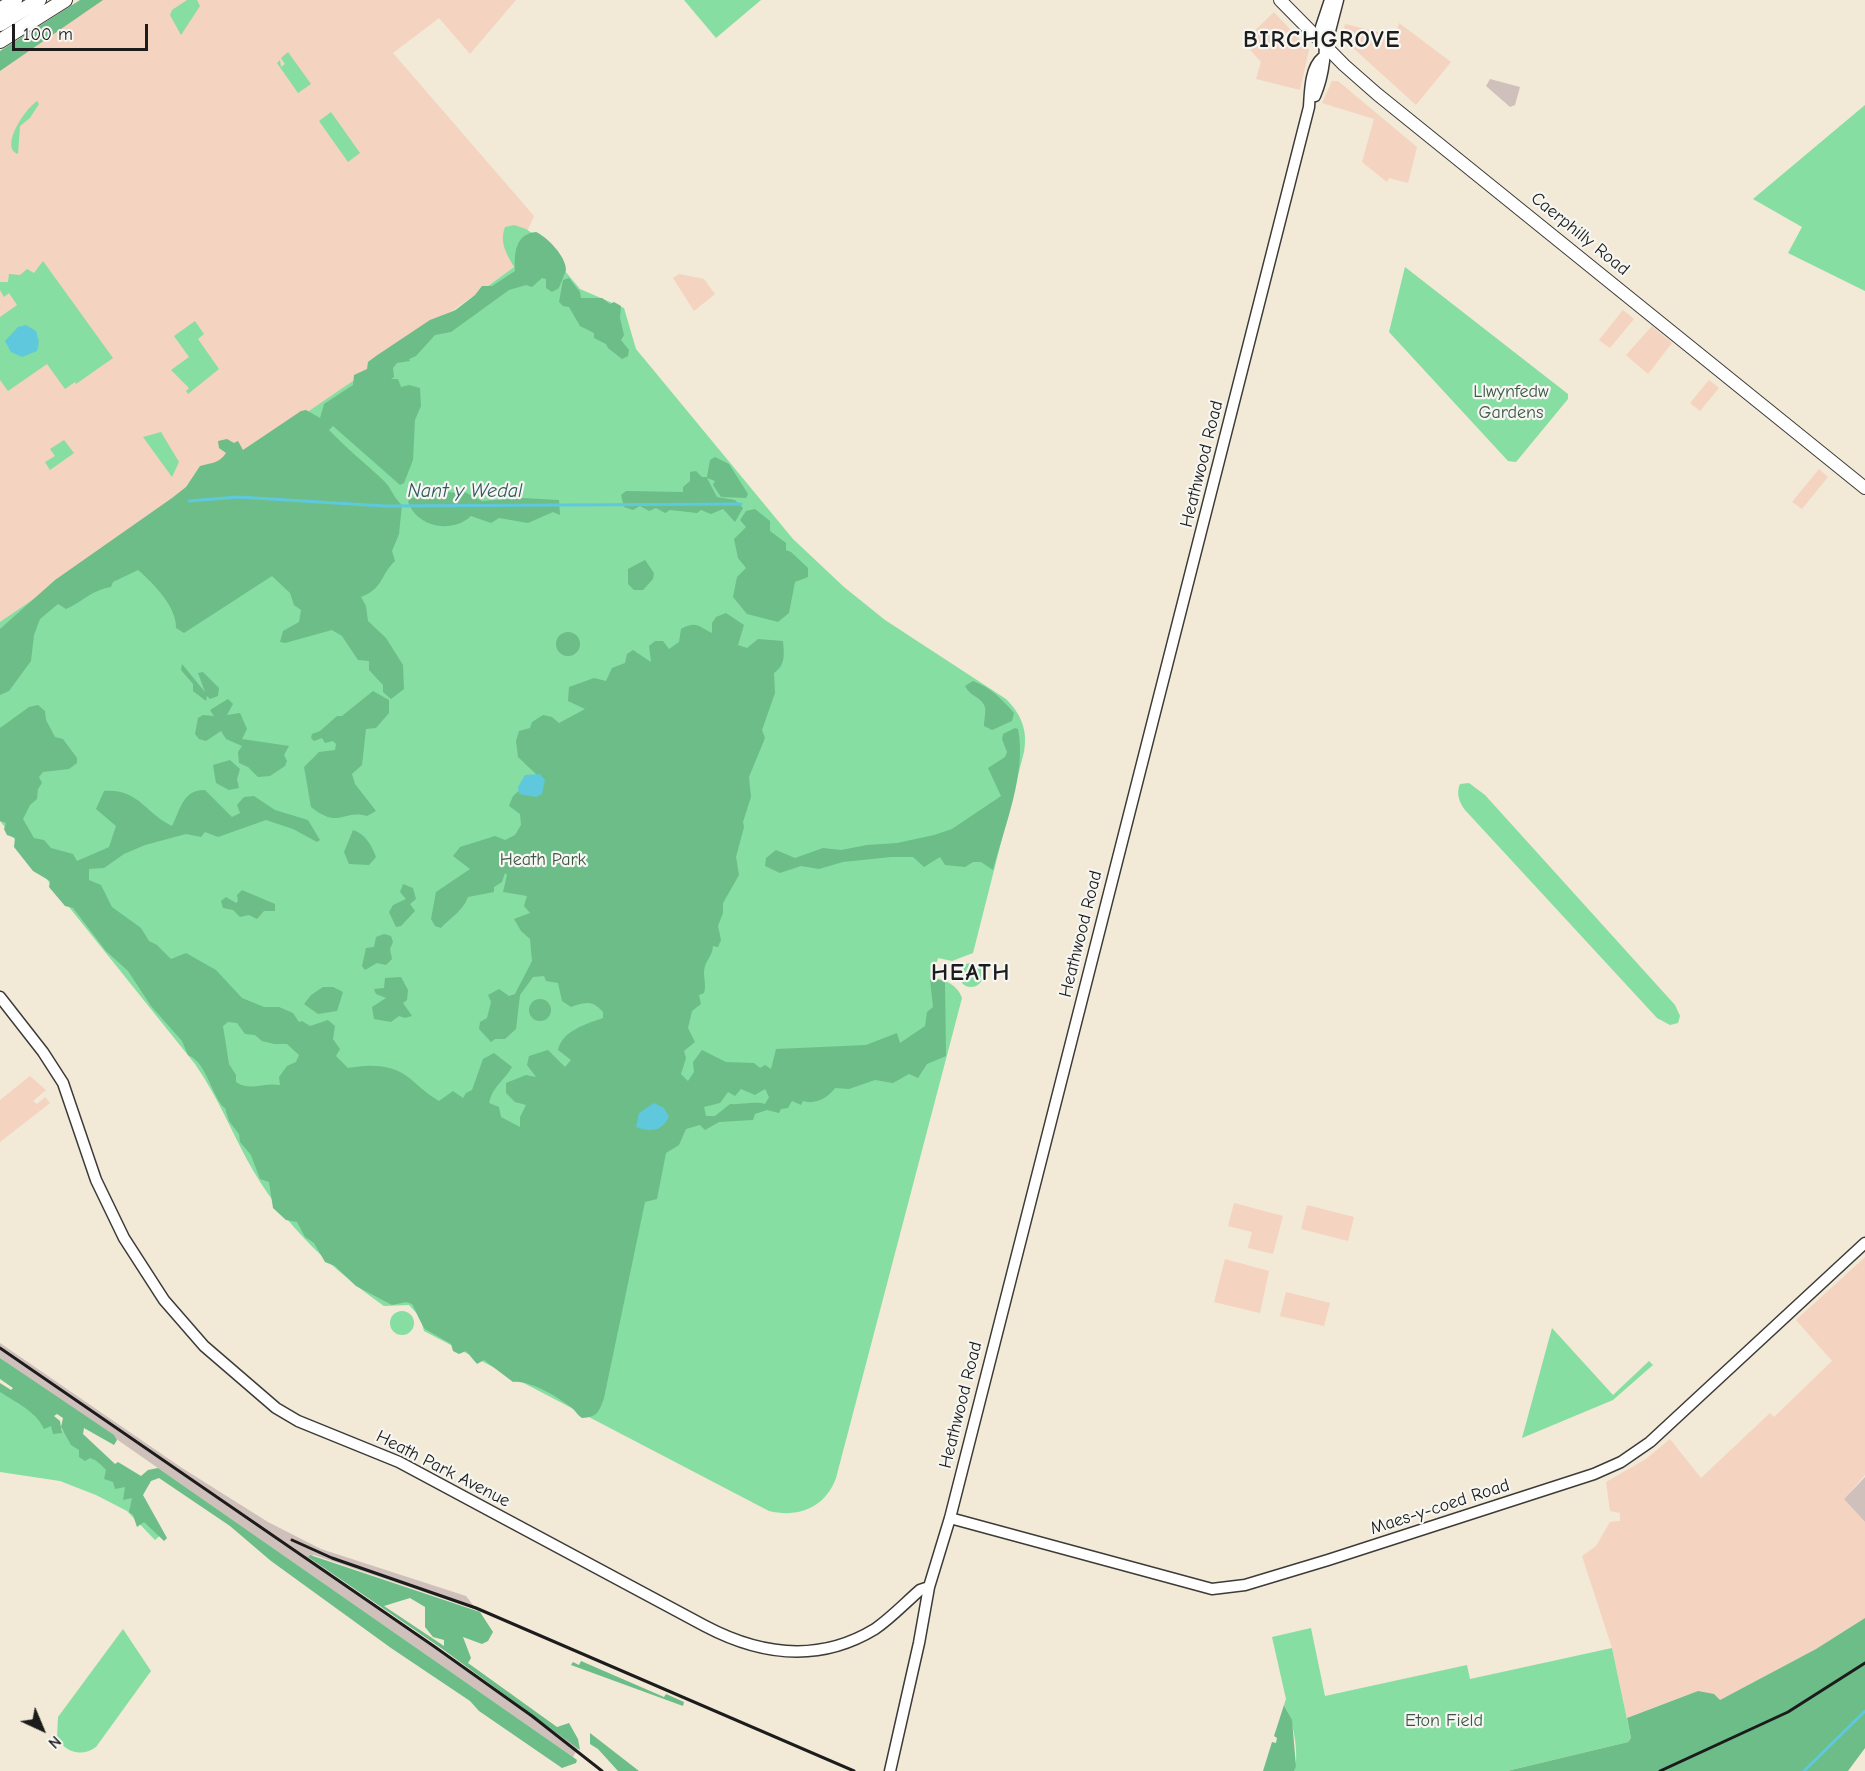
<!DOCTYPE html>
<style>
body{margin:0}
#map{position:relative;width:1865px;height:1771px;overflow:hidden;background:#f2e9d6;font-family:"Comic Neue",sans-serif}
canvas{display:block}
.north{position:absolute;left:12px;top:1699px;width:60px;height:60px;-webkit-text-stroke:4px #f6f6f2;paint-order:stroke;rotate:136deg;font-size:16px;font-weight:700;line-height:24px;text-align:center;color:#1c1c1c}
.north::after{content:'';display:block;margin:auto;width:21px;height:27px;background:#1c1c1c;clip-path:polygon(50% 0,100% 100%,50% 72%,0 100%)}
.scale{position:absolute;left:12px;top:24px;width:136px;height:27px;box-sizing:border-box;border:3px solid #1c1c1c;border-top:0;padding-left:8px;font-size:18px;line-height:21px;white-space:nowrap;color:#1c1c1c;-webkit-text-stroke:4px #f6f6f2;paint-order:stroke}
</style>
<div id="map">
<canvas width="1865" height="1771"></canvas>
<div class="north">N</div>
<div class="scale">100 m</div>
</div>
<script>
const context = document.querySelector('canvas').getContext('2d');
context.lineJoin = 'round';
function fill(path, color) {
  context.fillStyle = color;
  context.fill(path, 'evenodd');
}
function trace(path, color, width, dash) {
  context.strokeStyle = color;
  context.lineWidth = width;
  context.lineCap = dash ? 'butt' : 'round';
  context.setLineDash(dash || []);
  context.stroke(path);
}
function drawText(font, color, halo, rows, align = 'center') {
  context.font = font + ' "Comic Neue",sans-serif';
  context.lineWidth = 4.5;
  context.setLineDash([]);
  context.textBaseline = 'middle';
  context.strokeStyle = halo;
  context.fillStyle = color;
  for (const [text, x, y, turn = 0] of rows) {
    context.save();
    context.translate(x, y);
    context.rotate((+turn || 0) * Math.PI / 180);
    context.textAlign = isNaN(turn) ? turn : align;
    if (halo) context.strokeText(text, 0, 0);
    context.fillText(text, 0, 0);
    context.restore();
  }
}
fill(new Path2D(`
 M93,0H516L470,54L439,18L393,53L534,216L513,264L514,267L0,632V63Z
 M1274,12L1309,50L1300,90L1256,79L1261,62L1243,42Z
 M1399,23L1451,62L1416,105L1342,38L1345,24L1395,36Z
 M1332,81H1338L1417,147L1408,183L1389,178L1387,182L1362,162L1374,119L1322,103Z
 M679,274L704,279L715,294L694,311L673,278Z
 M1623,310L1634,319L1610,348L1599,340Z
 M1652,326L1672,343L1648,374L1626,355Z
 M1709,380L1719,388L1700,411L1690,403Z
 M1819,469L1828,477L1802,509L1792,502Z
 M30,1076L46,1090L33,1101L37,1104L45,1097L50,1103L0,1142V1100Z
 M1234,1203L1283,1216L1273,1254L1248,1248L1252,1232L1228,1226Z
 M1307,1205L1354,1217L1348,1241L1301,1229Z
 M1865,1257V1475L1844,1499L1865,1522V1618L1816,1649L1720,1700L1698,1691L1627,1718L1612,1648L1582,1556L1596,1546L1610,1522L1620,1521V1513L1610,1511L1606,1482L1646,1459L1670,1439L1701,1478L1770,1413L1774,1417L1832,1361L1796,1320Z
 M1225,1259L1269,1271L1260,1313L1214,1302Z
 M1286,1292L1330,1303L1324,1326L1280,1316Z`), '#f4d3c1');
fill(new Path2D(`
 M1490,79L1520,87L1515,105L1510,107L1486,86Z
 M0,1343L182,1468L268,1522L321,1549L466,1596L477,1610L314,1555L308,1557L555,1731L578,1748L573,1757L0,1358Z
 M1865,1477V1522L1844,1499Z`), '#d0c0bc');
fill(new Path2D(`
 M187,0H197L200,6L181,35L170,15L172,10Z
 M684,0H761L716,38Z
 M288,52L311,84L298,93L277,63L280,60L281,67L285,64L281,58Z
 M37,101L39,104L30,118L20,126L18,154C0,148 23,111 37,101Z
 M1865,105V291L1788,253L1802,227L1753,199Z
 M331,112L360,153L348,162L319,121Z
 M514,225L526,229L535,235L580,289L624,308L636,349L793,539L844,587L885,620L1006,699C1021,714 1028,730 1024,752L973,953L952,961L938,958L937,962H933L931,969L934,972L933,977C945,980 958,985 962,998L836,1478C825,1508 798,1518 769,1511L424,1331L420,1317L409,1305L384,1306C332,1269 287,1228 254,1172C233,1136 219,1098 195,1064L0,821V622L429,329L514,267C507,254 499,243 505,227Z
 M43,261L113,358L76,384L75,382L65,389L47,364L8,391L0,380V317L17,305L9,293L4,297L0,290V282H8L9,274L20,275L27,269L34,273Z
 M1405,267L1568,394V399L1516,462L1508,461L1389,332Z
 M195,321L204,334L198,339L219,369L188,394L186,391L189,388L171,370L189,357L174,336Z
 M161,432L179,462L172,477L143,437Z
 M64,440L74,453L50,470L45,462L55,456L50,449Z
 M1469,783L1485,795L1675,1005L1680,1016L1678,1023L1670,1025L1657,1018L1465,810C1459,802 1456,793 1460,784Z
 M959 975a12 12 0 1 1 24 0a12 12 0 1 1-24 0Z
 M390 1323a12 12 0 1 1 24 0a12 12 0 1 1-24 0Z
 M1552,1328L1613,1395L1649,1361L1653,1365L1613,1400L1522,1438Z
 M0,1388L53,1423L140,1492L163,1533L155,1540L127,1511L96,1495L60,1481L0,1472Z
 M1311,1628L1325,1696L1467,1665L1470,1679L1612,1648L1631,1738L1628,1742L1507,1771H1294C1300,1757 1293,1717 1284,1705L1286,1699L1272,1637Z
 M123,1629L151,1671L96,1747C82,1757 66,1753 57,1738L58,1717Z`), '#86dea2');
fill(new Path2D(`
 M80,0H103L0,71V51Z
 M536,232C547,237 566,256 566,270C566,271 560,285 559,288L552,292L546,288V279L542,278L532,287L526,285L509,290L451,332L435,335L416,356L409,359L410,361L397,363L393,368L394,377L391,379H398L401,387L409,385L420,388L421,406L415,420L413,460L404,483L400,485L333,426L329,430C346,448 365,463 383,480C391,487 392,496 402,505L399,534L392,551L395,561C380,575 384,588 361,597L366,606L368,621L386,638L403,665L404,689L391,699L383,692V685L369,670V661L358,660L342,636L332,630L285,643L280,642L283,631L299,622L301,610L294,605L290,593L272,576L184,633L176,628C177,607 153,583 138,570L113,582L111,587C90,591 84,601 66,609L58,604L40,619L34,635L31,661L9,691L0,695V629L55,580L172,498L186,487L200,466C211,463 220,463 226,453L219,448L218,441L227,439L234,443L238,441L243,450L301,411L306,410L320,418L324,404L353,385L354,375L367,369L368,362L376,356L430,320L456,310L475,295L482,286H492L515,271C514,254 515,234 536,232Z
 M569,278L580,292L581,298H602L610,304L614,302L621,306L620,318L624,335L621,340L629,350L628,356L622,359L608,348L606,344L594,338V333L580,326L569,307L563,306L559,302L563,280Z
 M715,457L729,464L748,494L746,498L721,497L713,485L715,481L707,478L717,497L735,500L743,508L735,522L723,509L711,514L701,510L697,513L670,510L665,513L656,508L649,511L640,506L633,510L624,507L621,495L626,491L683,492V487L690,481V472L696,471L702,477H707L710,460Z
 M463,491L482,501L522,498L559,500L560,515L553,512L528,523L499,518L491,523L471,516C451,535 415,526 408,501C420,491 445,490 459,494Z
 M755,509L770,521V531L786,543V550L791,552L808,568V577L795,582L789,613L778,622L747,614L733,597L737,577L746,568L738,558L734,539L746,527L740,520L746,511Z
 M645,560L654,573L653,579L643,590H634L628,584V569Z
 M726,613L744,625L738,645L747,648L758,639L783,641C784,654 786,665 774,673L775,693L762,730L765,738L749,777L751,797L743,822L744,827L736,857L739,875L723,903V913L718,926L721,940L718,947L713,946C712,956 708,958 705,966C702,975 707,984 704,993L699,995L701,1004L692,1011L688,1028L695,1042L684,1051L686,1058L681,1074L688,1081L694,1072L693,1062L702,1050L726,1062L754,1063L760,1068L765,1065L771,1069L776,1049L866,1045L897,1033L900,1043L925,1026L927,1012L933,1007L930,979L945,981L946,1056L927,1064L918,1078L909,1074L893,1083L875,1080L849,1089L835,1088C828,1098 815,1105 803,1101L801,1105L792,1101L788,1108L781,1109L779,1113L767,1110L755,1114L753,1120L719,1122L705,1130L700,1125L686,1129L679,1145L666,1153L657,1199L645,1202L604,1398C599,1412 597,1417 582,1418C577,1415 576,1411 572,1408C558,1397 530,1380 513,1382L484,1360L477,1364L466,1351L459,1354L453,1351L451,1344L425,1329C419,1320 417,1313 412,1304L406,1302L392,1305L356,1286L335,1266L325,1262L314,1243L305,1237L297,1222L286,1220L273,1208L269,1182L260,1179L251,1155L240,1142L239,1134L229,1121L225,1108C213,1100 207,1062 188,1055L182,1041L151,1006L128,971L106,951L73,908L65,906L49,887L50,881L33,871L14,847L15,838L7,835L4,829L6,823L0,821V728L29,707L38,705L45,711L46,720L55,737L63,739L77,758V763L69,769L43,772L39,777L42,783L38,789L37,799L30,805L23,819L34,838L44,840L51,848L73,854L77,861L109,847L116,826L96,809L104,791C138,788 145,813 172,826C181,809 182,790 205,790L232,817L240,813L237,805L244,797L254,796L275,810L308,820L320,840L317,842L293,829L266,820L218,837L205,832L201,837L186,834L145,845L124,854L104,868L89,869V880L101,885L112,907L141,928L149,941L157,945L171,959L186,953L216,970L242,998L264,1007H279L293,1013L299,1022L302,1021L310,1026L328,1020L335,1026L333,1039L340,1049L336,1056L348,1068C368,1064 392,1064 408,1077C419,1086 427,1094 439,1101L453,1091L463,1098L466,1093L472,1090L483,1059L494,1053L512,1067C504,1081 492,1087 489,1103L499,1107L501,1117L520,1127V1117L526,1105L515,1102L506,1093V1083L526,1075L536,1077L527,1065L529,1056L548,1050L565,1067L571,1060L558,1050C562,1031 586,1024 603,1018V1012C592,1000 586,1002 571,1007L562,1001L558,983L546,981L544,976L533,977L520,995L516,1029L505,1039H495L491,1042L479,1029L480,1022L487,1018L491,1002L488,995L499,989L509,996L515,994L532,961L530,939L521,931L514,919L530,913L524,906L527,896L503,892L507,875L505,873L502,882L494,887V892L468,897C462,912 452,916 441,928L435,926L431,919L436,892L470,869L453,856L460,847L495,836L505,840L515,835L521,825L520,814L509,806L513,796L537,775L518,757L516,741L519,731L530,728L532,722L543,715L552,717L559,723L585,709L568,701L569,687L594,678L606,681L612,668L625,663L627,654L633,650L651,662L649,646L655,641H663L669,649L679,642L681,629C697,620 699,627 712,633V623L716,617ZM228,1022L237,1023L245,1034L255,1035L262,1041L274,1044H287L299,1055L296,1062L287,1066L279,1077L280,1085C263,1082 250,1092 236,1082V1075L229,1064L223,1026ZM741,1089L755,1095L765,1089L769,1097L765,1104C753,1101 742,1105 730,1104L715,1116H706L704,1107L720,1103L728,1092L735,1096Z
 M556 644a12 12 0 1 1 24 0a12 12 0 1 1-24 0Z
 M182,664L205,692L198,673L203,672L219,688L218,696L210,699L207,696L206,701L193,691V684L181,670Z
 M973,681C991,688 1001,698 1014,713L1012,721L992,730L984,726C984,720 986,712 985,707C982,697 969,696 965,686Z
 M373,691L389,700V713L376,728L366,729L362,765L352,774L355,784L376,811L367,816C342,809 340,830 311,807L304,767L319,752L335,750L336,744L333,741L325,743L322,738L314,741L311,738L312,734L320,731L337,716H342Z
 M228,699L233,704L227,715L240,713L247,729L242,739L289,746L284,755L287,761L285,766L270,776L258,777L248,767L239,763L238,752L242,746L226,739L221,731L206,741L199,739L195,734L198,718L203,715L214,716L210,710Z
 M1015,728L1018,729C1027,772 1004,828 993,870L981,862H973L965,867L945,865L940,857L924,867L913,857H891L843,862L819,869L801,866L780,873L765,866L766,858L776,850L795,858L823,848L841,850L867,845L897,843L934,835L952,829L1001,796L988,768L1005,757L1007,752L1002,739L1003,734Z
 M230,760L240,769L237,779L239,788L229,790L216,783L213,765Z
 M353,830C365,834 371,844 376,857L369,865L349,864L344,852Z
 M403,884L413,888L416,899L410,904L415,911L401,926L396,927L389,912L393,905L406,899L400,892Z
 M242,890L275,904V911H264L257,919L249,915L240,917L233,910L223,908L221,901L226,897L236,903L238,901L237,895Z
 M384,934L391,936L393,942L390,949L392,959L386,965L377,963L365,970L362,966L366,948L374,947L376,937Z
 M401,977L408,990L407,1000L403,1003L412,1016L405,1018L399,1016L391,1022L374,1019L372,1007L386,998L376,994L374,989L384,988L385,978Z
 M323,987H333L343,992L337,1011L318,1014L304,1004L311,995Z
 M529 1010a11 11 0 1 1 22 0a11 11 0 1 1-22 0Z
 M0,1358L114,1435L117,1440L114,1445L84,1428L83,1434L115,1464L118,1462L141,1476L148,1470L158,1468L573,1757L577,1760L576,1763L562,1768L479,1711L470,1701L391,1648L271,1561L230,1526L159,1478L151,1481L143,1495L167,1538L164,1541L162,1539L144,1522L137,1527L133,1515L129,1512L132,1498L123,1500L125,1487L115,1489L113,1482L104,1479L106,1470C101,1465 97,1460 90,1458L85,1461L79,1457V1450L71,1445L61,1427L63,1418L57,1414L54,1416L60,1421L62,1433L53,1434L51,1426L44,1429C36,1411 15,1402 0,1392V1383L11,1390L13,1388L0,1379Z
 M310,1555L480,1612L493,1632L488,1641L482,1644L463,1637L471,1658L468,1663L557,1727L569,1723L578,1739L580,1750L441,1648L308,1557ZM410,1598L425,1607V1627L433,1637L444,1640V1646L384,1606Z
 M1865,1618V1748L1848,1771H1507L1628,1742L1631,1738L1627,1718L1698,1691L1714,1694L1720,1700L1816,1649Z
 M581,1661L664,1697L666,1694L684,1702L683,1706L571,1665L573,1662L579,1665Z
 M1284,1705L1292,1720L1296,1766L1294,1771H1263L1272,1742L1276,1743L1277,1738L1274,1736Z
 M590,1733L639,1771H618L598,1749L590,1744Z`), '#6cbd88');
fill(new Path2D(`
 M26,325L36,331L39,342L37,351L22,357L11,352L5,341L18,327Z
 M540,774L545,780L542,794L536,797L519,794L518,787L525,775Z
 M654,1103L664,1108L669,1117C661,1132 651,1132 636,1127L639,1113Z`), '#60c8dc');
trace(new Path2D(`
 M189,501L238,497L384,506L741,504
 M1804,1771L1865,1711`), '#60c8dc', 3);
const tertiary = new Path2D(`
 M1325,36L1330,31L1338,0
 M1315,96C1323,77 1329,45 1321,27L1330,0
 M0,997L43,1052L63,1083L96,1180L124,1238L164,1300L204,1346L276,1408L298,1421L399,1462L705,1626C760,1655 819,1663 875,1629C891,1618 905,1603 920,1590L929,1587
 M950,1518L1212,1589L1245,1585L1328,1560L1594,1474L1621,1462L1650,1442L1865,1243
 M890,1771L919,1643L929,1587L950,1518L1309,107C1310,92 1310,68 1322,58`);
const primary = new Path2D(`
 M1280,0L1344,65L1377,94L1865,488`);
const trunk = new Path2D(`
 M0,10L15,0
 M0,24L39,0
 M0,41L65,0`);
trace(tertiary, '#3c3b38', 13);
trace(primary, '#3c3b38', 14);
trace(trunk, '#3c3b38', 16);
trace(tertiary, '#fff', 10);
trace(primary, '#fff', 12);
trace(trunk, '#fff', 14);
trace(new Path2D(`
 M0,1348L435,1647L532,1716L602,1771
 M292,1540L332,1558L476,1608L854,1771
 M1660,1771L1788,1712L1865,1663`), '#1c1c1c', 3);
drawText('18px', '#1c1c1c', '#f6f6f2', [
 ["Caerphilly Road",1580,234,39],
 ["Heathwood Road",1202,464,-76],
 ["Heathwood Road",1081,934,-76],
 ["Heathwood Road",961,1405,-76],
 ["Heath Park Avenue",443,1469,27],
 ["Maes-y-coed Road",1440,1507,-18]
]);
drawText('18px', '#3c5644', '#f6f6f2', [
 ["Llwynfedw",1511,392],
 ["Gardens",1511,413],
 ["Heath Park",543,860],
 ["Eton Field",1444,1721]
]);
drawText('italic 20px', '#34585f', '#f6f6f2', [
 ["Nant y Wedal",465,491]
]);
context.letterSpacing = '1.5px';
drawText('bold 24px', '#1c1c1c', '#f6f6f2', [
 ["BIRCHGROVE",1322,40],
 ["HEATH",971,973]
]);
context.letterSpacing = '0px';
</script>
